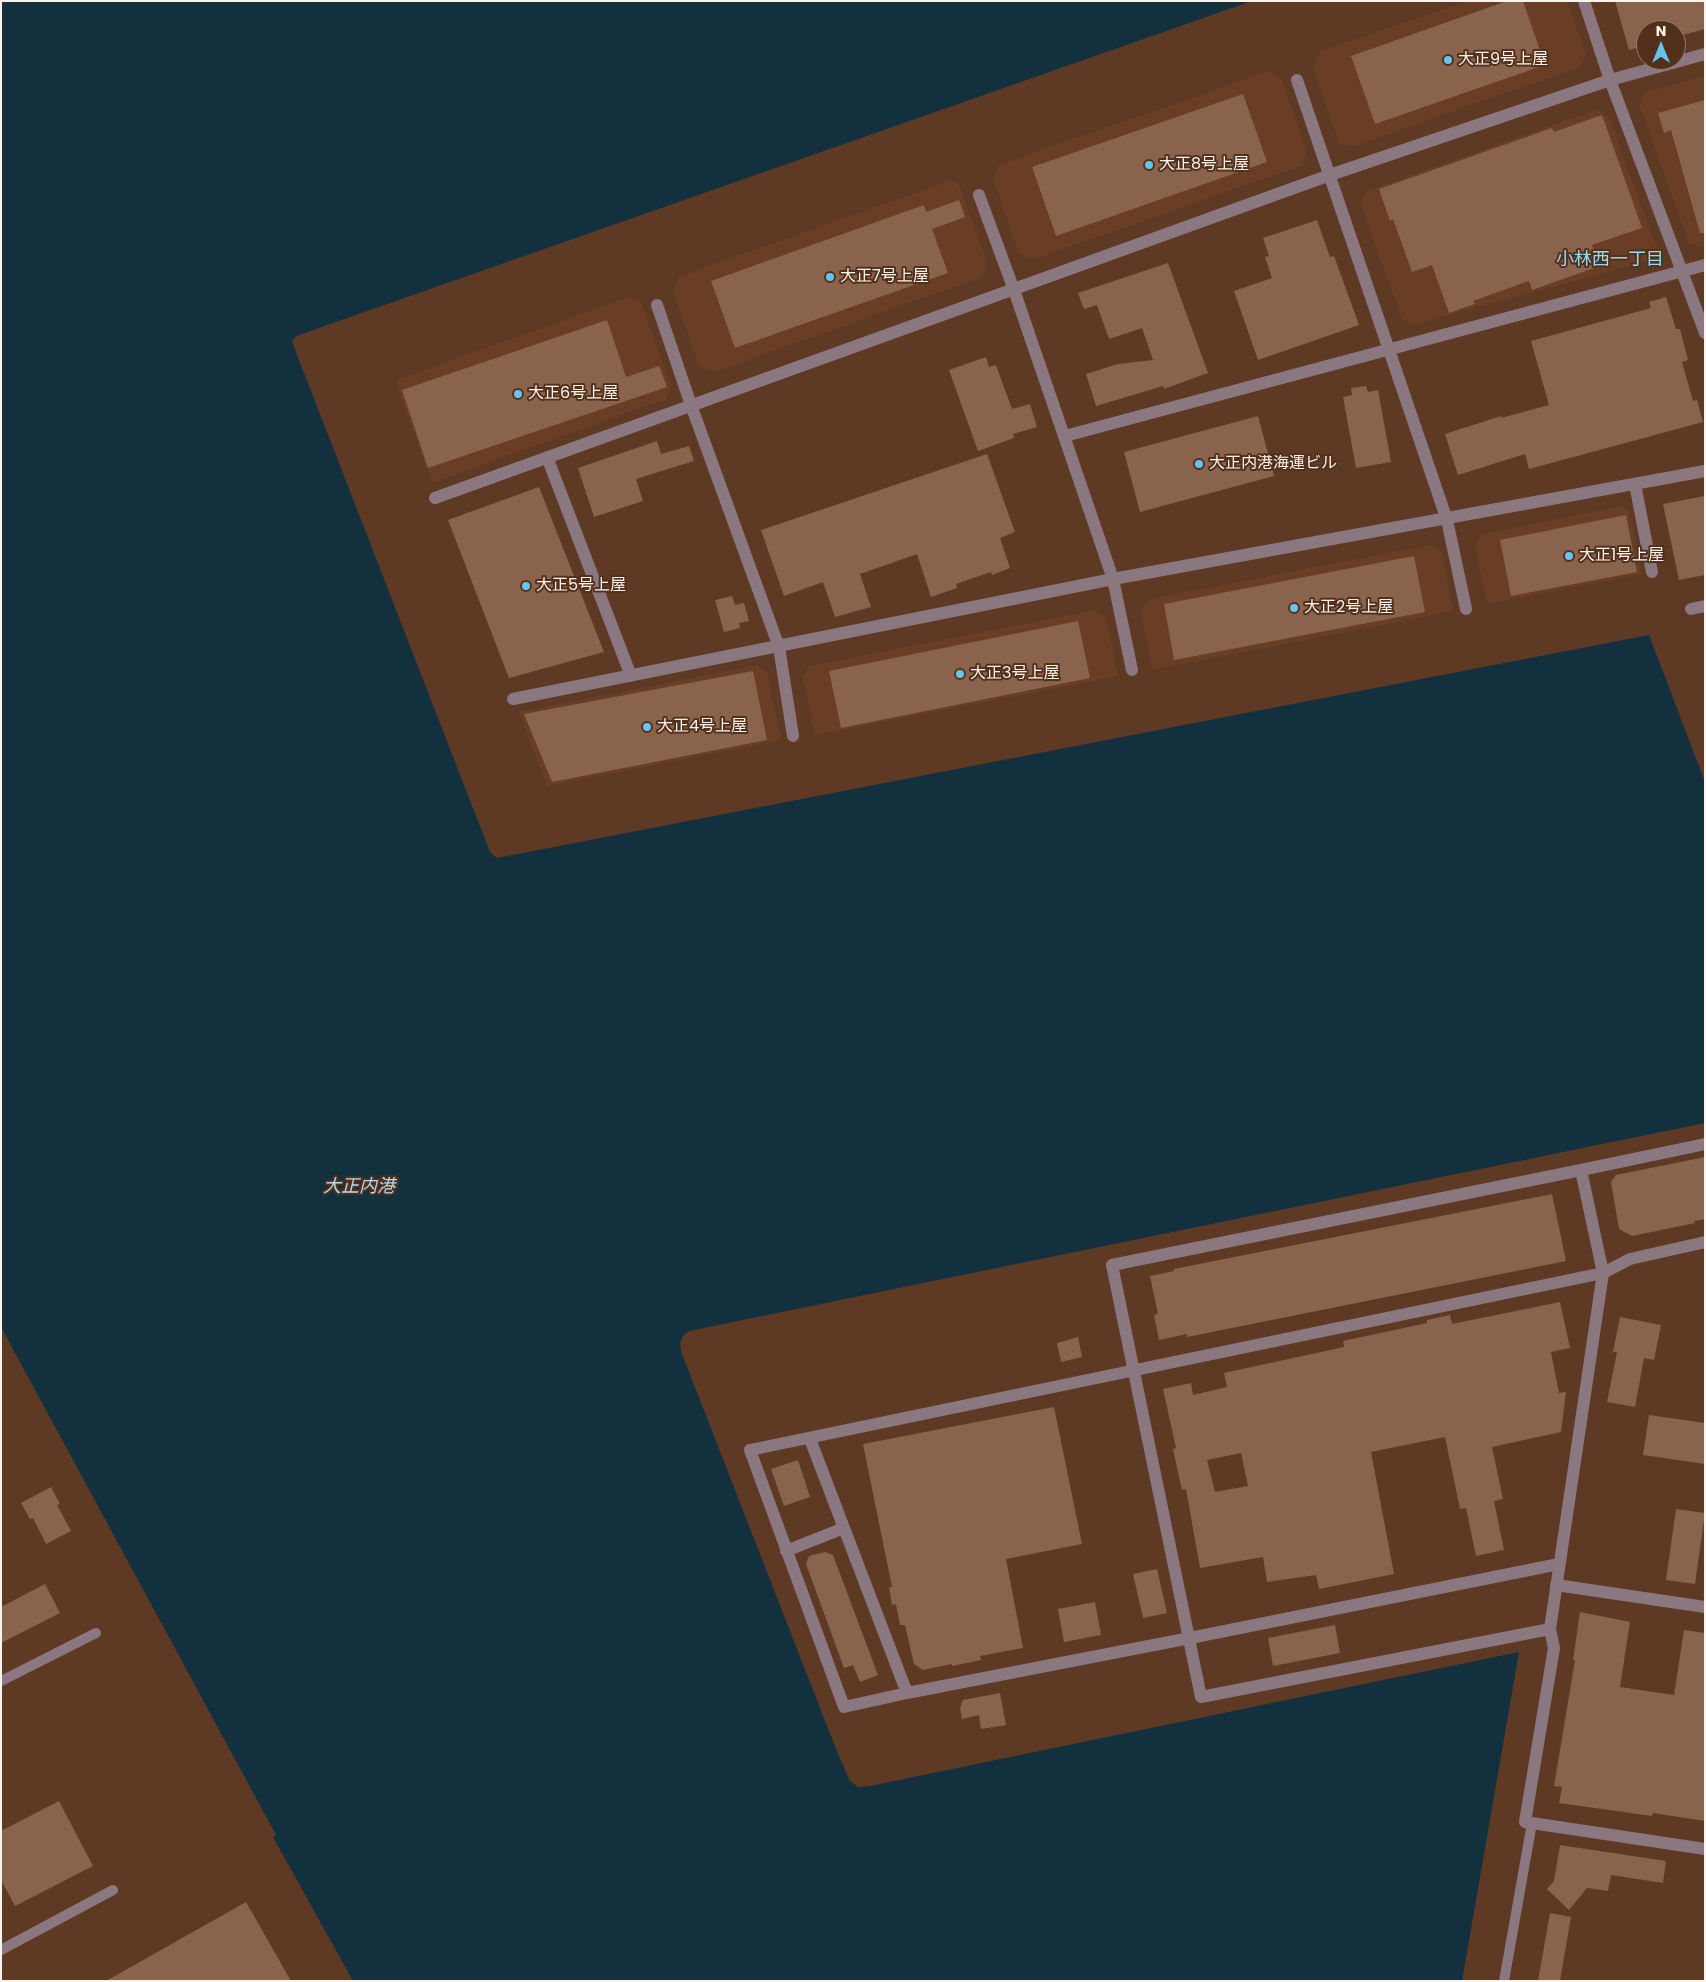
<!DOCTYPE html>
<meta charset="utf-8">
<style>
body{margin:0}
#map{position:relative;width:1706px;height:1982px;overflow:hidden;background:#5e3a25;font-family:Poppins,sans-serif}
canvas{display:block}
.frame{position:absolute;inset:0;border:2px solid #fcf3ed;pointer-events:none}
.north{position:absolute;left:1636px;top:20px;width:50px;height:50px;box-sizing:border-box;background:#52301b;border:1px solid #967e6f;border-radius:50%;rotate:0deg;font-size:14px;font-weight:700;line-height:20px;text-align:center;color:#fcf3ed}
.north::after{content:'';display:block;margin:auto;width:18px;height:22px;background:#67c4f0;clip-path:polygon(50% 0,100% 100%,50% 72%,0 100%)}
</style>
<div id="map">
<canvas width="1706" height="1982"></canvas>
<div class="frame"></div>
<div class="north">N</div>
</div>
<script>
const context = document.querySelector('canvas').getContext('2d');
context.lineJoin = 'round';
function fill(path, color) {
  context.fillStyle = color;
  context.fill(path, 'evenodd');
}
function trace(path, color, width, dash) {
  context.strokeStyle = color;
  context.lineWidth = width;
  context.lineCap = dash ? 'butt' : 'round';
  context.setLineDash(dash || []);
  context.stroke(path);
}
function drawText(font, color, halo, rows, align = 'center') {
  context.font = font + ' Poppins,"Noto Sans JP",sans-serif';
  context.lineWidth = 4;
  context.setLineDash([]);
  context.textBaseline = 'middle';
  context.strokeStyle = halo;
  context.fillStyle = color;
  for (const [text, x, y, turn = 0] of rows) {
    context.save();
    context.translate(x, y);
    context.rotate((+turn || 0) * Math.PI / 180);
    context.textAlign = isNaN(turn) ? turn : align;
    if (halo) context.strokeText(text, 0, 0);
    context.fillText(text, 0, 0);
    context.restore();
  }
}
fill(new Path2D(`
 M1466,1H1567L1586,54L1580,67L1351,147L1339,143L1313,68L1319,52Z
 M1269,71L1281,78L1307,152L1301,166L1032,260L1019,254L993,178L998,165Z
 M1705,76V248H1703L1689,243L1639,105L1645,92Z
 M1595,110L1608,115L1657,248L1651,260L1413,325L1402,319L1360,203L1367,191Z
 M951,180L959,185L988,265L982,277L712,373L699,366L673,291L678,277Z
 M629,297L640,300L671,387L666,399L432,483L396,383L398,379Z
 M1621,506L1629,510L1642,574L1487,604L1475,544L1483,534Z
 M1430,545L1442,552L1453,611L1152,670L1141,611L1149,599Z
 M1095,610L1106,617L1118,676L815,735L803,676L810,666Z
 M757,665L767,672L781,740L547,786L519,712Z`), '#693e25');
fill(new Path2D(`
 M1,1H1252L296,336L292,342L490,852L497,858L1649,635L1705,782V1123L689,1331C680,1336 679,1344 682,1354L836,1749L850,1781L858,1787L870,1786L1519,1652L1462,1981H353L273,1837L276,1835L1,1327Z`), '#13303e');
fill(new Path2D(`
 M1507,1H1523L1545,65L1375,124L1351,56Z
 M1615,1H1705V29L1676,37V30H1646V45L1629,50Z
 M1243,94L1267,162L1056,236L1032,167Z
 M1705,100V233H1700L1671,130L1664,133L1658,113Z
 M1602,115L1642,228L1592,245L1600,266L1532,290L1529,281L1473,301L1475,304L1449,313L1432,265L1412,272L1393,219L1390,221L1379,189L1552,128L1554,132Z
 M959,200L965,217L932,229L948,273L735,348L711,281L924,205L926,212Z
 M1317,220L1330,257L1334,256L1359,325L1258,360L1234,291L1272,278L1265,257L1269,256L1263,238Z
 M1168,263L1208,373L1164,389L1163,386L1096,406L1086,374L1118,364L1153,360L1142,328L1109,339L1097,305L1084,309L1078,293Z
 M1666,297L1676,329H1680L1688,360L1682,362L1693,401L1697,400L1703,422L1529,469L1525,454L1458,475L1445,434L1501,416V418L1549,405L1531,341L1651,308L1649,302Z
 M607,320L626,377L659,366L667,387L428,468L402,390Z
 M986,357L989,367L996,365L1012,409L1030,404L1037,427L1013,434L1014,438L978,451L949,370Z
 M1366,386L1368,392L1378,390L1391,462L1356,468L1343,397L1352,395L1351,388Z
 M1258,416L1274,476L1140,512L1124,452Z
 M657,441L661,454L689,446L694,461L636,479L643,501L594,517L578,468Z
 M987,454L1015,532L1000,538L1010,568L992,575L991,572L956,584L957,588L931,597L917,554L860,574L871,607L835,617L823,582L784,596L761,530Z
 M539,487L604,652L509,678L448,520Z
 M1705,496V575L1679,580L1663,504Z
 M1626,515L1637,572L1511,596L1500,540Z
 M1414,556L1425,612L1174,660L1164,604Z
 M732,596L735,605L744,603L749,621L739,623L740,628L724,632L715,600Z
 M1078,621L1090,678L841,728L829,671Z
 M753,671L767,740L552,782L524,714Z
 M1705,1157V1219L1694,1221L1695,1223L1632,1236L1619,1229L1611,1182L1616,1175Z
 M1552,1194L1566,1261L1187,1337V1334L1159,1340L1154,1315L1158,1314L1150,1276L1174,1271V1269Z
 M1560,1302L1570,1348L1551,1352L1559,1393L1566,1392L1561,1432L1492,1447L1503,1499L1494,1501L1504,1550L1476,1556L1466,1508L1460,1509L1445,1437L1371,1452L1394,1574L1319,1589L1316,1575L1267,1582L1263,1557L1200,1568L1186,1489L1182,1490L1173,1449L1176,1448L1163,1389L1191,1383L1193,1395L1227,1387L1224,1373L1344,1347L1343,1341L1427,1323V1320L1450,1315L1452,1324ZM1241,1453L1248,1486L1215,1492L1207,1460Z
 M1620,1317L1661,1325L1654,1360L1644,1358L1635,1407L1607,1402L1617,1352H1613Z
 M1078,1337L1082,1357L1061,1362L1057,1343Z
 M1054,1407L1082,1544L1006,1559L1023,1648L980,1656L981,1660L952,1666V1664L923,1670L914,1664L905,1625H900L896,1604L892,1605L889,1587H892L863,1444Z
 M1649,1415L1705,1423V1464L1643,1455Z
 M798,1460L810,1497L784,1506L771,1469Z
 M51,1487L60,1504L57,1505L71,1531L46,1544L33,1518L30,1519L21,1503Z
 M1676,1509L1705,1513L1695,1584L1666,1580Z
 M825,1552L833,1555L878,1675L860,1682L853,1665L844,1668L806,1564L809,1556Z
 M1157,1569L1167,1613L1143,1618L1133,1574Z
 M45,1584L60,1613L1,1643V1607Z
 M1095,1602L1101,1635L1064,1642L1058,1609Z
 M1580,1612L1630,1622L1620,1687L1674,1695L1684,1630L1705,1633V1821L1653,1813L1652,1816L1559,1803L1562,1787L1554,1786L1575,1660H1573Z
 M1335,1625L1340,1653L1273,1666L1268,1638Z
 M1000,1693L1006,1725L981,1729L979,1715L962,1719L960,1708L963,1700Z
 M59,1801L93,1866L15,1906L1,1880V1831Z
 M1560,1845L1666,1861L1663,1883L1611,1875L1608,1891L1587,1888L1569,1910L1547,1889L1554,1881Z
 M246,1902L291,1981H106Z
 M1550,1913L1571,1917L1560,1981H1538Z`), '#89634c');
trace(new Path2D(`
 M1,1681L96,1633
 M1,1950L113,1890
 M1504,1981L1532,1823`), '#8a777f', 10);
trace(new Path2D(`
 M1297,80L1447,520L1466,609
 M979,195L1014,290L1113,579L1132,670
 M657,305L691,405L779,647L793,736
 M1065,436L1705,265
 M547,457L631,676
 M1635,484L1652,572
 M435,498L1330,175L1610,80L1584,1
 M1691,609L1705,606
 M513,699L1113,579L1705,471
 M1581,1170L1603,1273
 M810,1439L907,1693
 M786,1551L844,1528
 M1550,1629L1201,1697L1112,1265L1581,1170L1705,1144
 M1190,1638L907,1693L844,1707L750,1450L1603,1273L1630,1259L1705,1242`), '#8a777f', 12);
trace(new Path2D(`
 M1705,54L1610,80L1705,333
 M1603,1273L1550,1629L1554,1648L1525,1822L1705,1849
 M1556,1585L1705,1607
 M1190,1638L1559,1564`), '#8a777f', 12);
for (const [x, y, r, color] of [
 [1448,60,5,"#67c4f0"],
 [1149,165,5,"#67c4f0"],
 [830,277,5,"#67c4f0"],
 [518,394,5,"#67c4f0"],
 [1199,464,5,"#67c4f0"],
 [1569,556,5,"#67c4f0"],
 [526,586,5,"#67c4f0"],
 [1294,608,5,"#67c4f0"],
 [960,674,5,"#67c4f0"],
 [647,727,5,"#67c4f0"]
]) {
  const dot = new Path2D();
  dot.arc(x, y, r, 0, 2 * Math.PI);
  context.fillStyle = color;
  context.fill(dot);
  trace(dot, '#52301b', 2);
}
drawText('16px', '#fcf3ed', '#52301b', [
 ["大正9号上屋",1458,60],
 ["大正8号上屋",1159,165],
 ["大正7号上屋",840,277],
 ["大正6号上屋",528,394],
 ["大正内港海運ビル",1209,464],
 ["大正1号上屋",1579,556],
 ["大正5号上屋",536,586],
 ["大正2号上屋",1304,608],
 ["大正3号上屋",970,674],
 ["大正4号上屋",657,727]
], 'left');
drawText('18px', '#97d8f9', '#52301b', [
 ["小林西一丁目",1610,260]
]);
drawText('italic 18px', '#b0dbf1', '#52301b', [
 ["大正内港",359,1187]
]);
</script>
